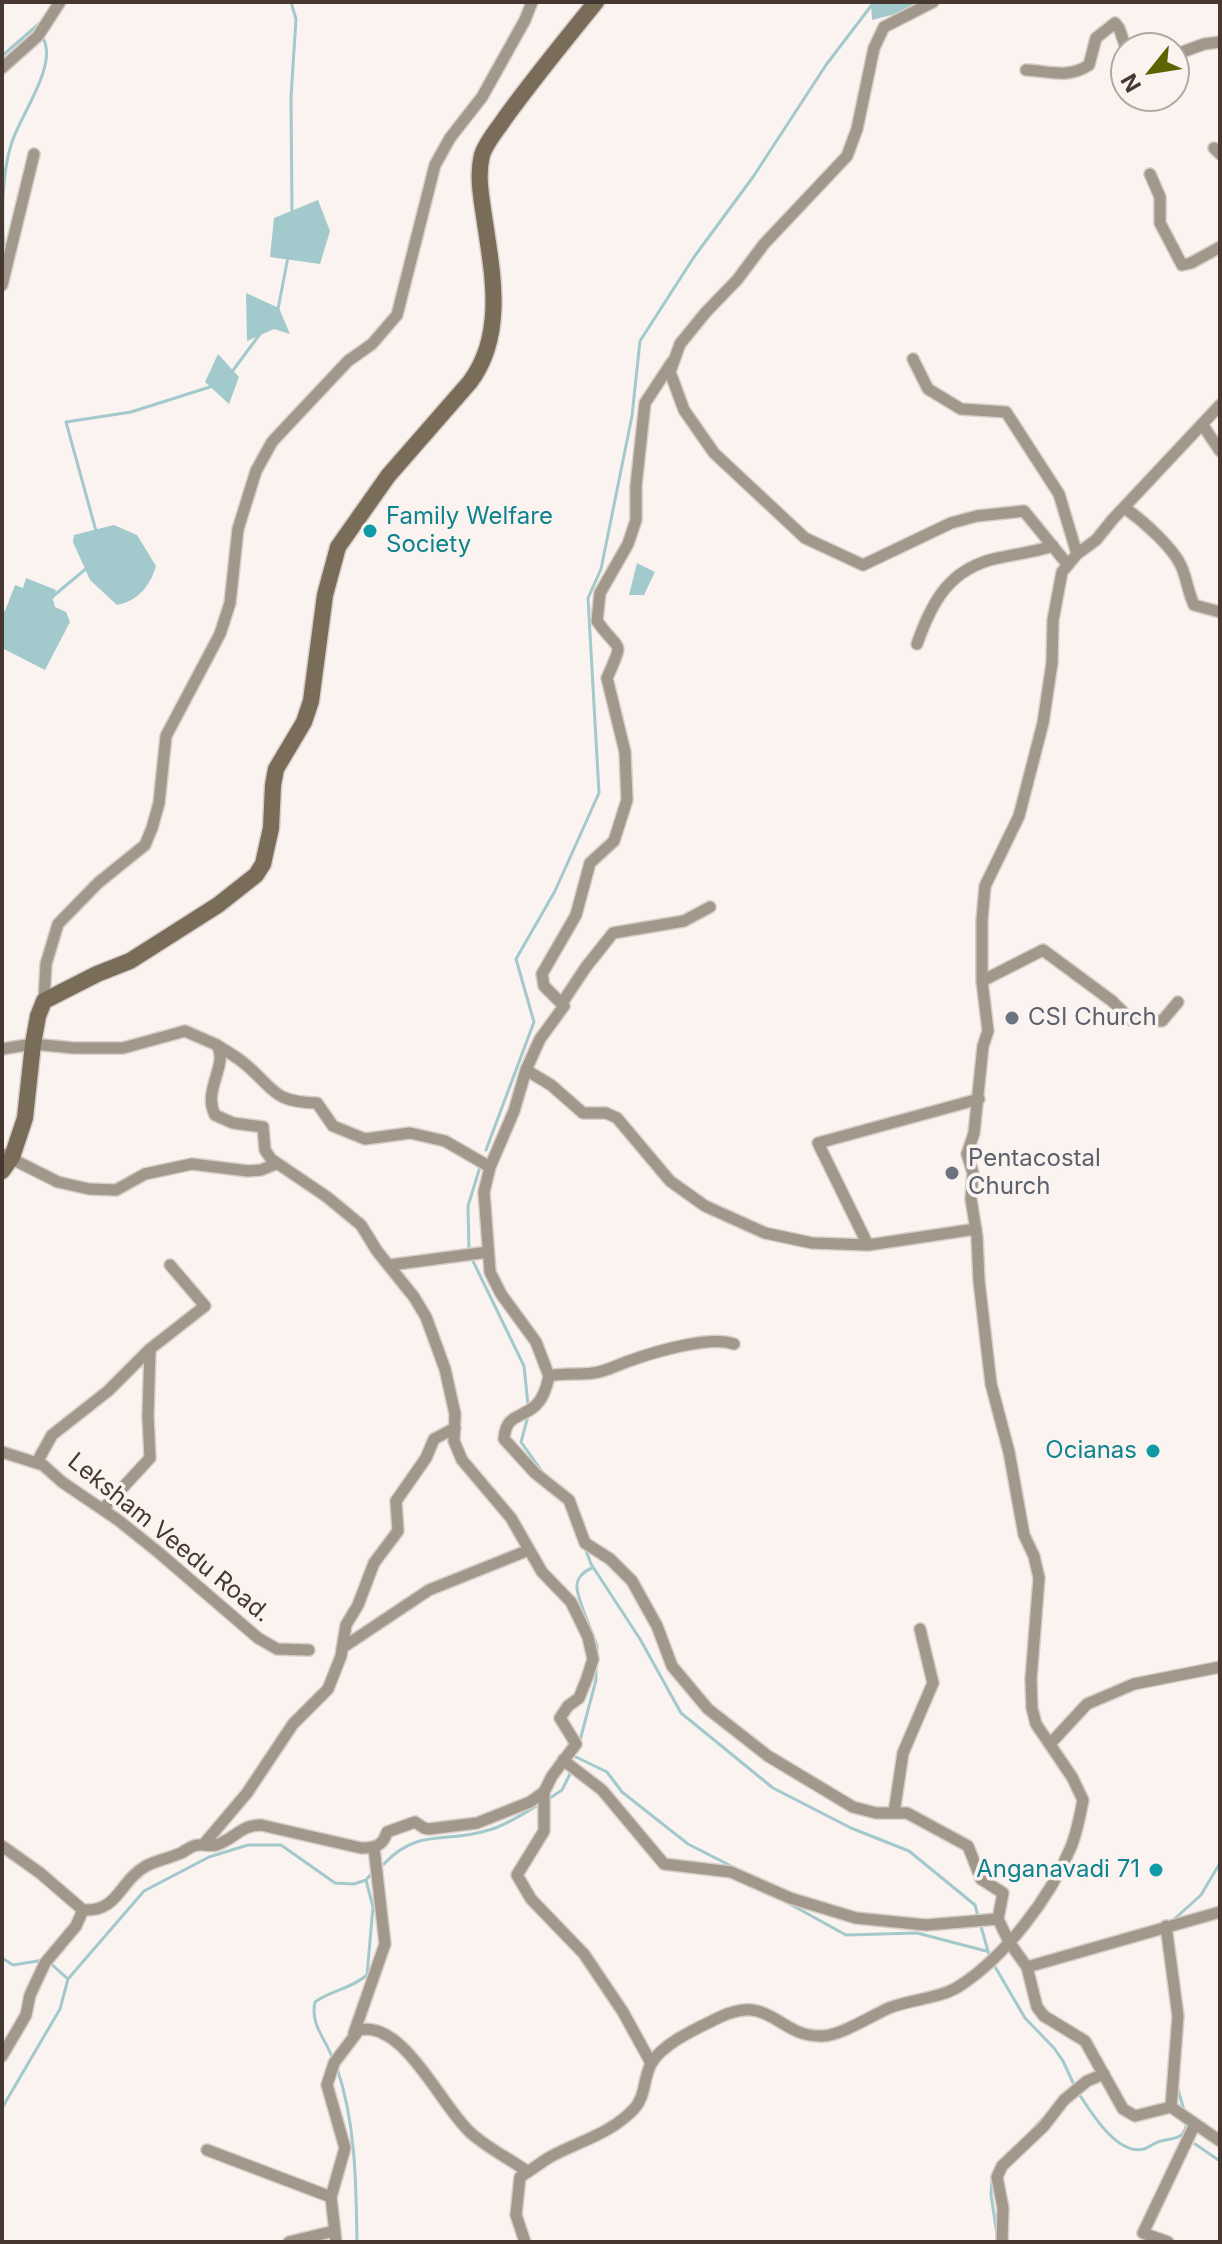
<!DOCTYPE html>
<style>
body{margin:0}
#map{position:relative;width:1222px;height:2244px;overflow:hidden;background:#fbf3ef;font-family:Inter,sans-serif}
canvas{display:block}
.frame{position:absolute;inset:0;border:4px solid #463830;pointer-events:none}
.north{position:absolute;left:1110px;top:32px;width:80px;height:80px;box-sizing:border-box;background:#fbf3ef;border:2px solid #b3a8a3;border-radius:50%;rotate:240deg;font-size:22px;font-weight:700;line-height:32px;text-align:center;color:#463830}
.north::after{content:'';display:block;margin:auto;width:28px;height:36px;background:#5d6300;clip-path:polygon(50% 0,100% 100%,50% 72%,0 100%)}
</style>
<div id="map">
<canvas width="1222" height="2244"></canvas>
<div class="frame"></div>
<div class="north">N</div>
</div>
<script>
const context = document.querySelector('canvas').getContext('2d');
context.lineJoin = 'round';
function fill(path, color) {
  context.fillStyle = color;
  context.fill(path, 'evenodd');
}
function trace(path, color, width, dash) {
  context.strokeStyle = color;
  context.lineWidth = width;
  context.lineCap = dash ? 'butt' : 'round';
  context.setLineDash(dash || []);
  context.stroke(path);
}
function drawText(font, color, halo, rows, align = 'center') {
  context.font = font + ' Inter,sans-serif';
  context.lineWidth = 7;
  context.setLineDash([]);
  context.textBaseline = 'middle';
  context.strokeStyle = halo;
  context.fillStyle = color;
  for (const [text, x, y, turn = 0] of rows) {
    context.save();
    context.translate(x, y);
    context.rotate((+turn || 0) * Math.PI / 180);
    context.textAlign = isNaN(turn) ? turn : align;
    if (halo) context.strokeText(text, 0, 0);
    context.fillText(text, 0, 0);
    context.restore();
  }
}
fill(new Path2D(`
 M871,2H918L915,9L872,20Z
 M318,200L330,231L320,264L270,257L274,218Z
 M246,293L279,308L290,334L274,329L247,341Z
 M218,354L239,377L229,404L205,382Z
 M114,525L137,535L156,566C150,586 138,601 117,605L90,580L73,542L74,535Z
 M637,563L655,572L644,595H629Z
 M26,578L56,590L53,599L55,607L66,612L70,622L45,670L2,648V612L5,611L15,585L23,588Z`), '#a2c9cb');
trace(new Path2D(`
 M291,2L296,19L291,97L292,214
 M2,56L41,22
 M2,260C5,248 3,240 3,229C2,200 3,169 12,142C21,114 58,65 43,38
 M278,309L288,257
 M231,373L260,334
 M96,531L66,422L131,412L213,386
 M51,598L88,567
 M486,1150L534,1022L516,959L555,891L599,793L588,598L601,569L632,416L640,341L694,257L753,177L826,65L874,2
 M469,1250L468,1206L480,1167
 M471,1257L524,1366L528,1405
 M528,1416L521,1442L543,1473
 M585,1548L591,1564L640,1639L681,1713L773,1788L851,1828L909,1851L975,1905L978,1916
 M592,1568C584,1571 576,1578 577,1588C578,1601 592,1631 597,1646V1654
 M579,1744L596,1680V1666
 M576,1757L607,1772L622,1792L688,1844L735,1868
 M547,1800L562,1790L572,1770
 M384,1864C418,1827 447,1844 489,1830C507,1825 524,1813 540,1804
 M788,1903L846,1935L917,1933L986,1951
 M1171,1922L1201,1895L1220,1863
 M980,1923L990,1958
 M2,1958L13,1965L44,1960
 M50,1963L68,1979
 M994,1965L1025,2018L1054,2048L1063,2061L1075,2087
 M332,2057C325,2038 310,2024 315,2002C332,1990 351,1989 367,1975L373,1907L366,1880
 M337,2068C356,2124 356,2184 357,2242
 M1177,2086L1185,2114
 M1079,2094C1091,2112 1117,2156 1144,2149C1150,2147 1155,2142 1161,2141C1176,2137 1185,2140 1187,2121
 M2,2108L60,2009L68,1979L144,1891L209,1857L248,1845H281L335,1883L354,1884L366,1880L372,1873
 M1032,2130L1043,2118
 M1195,2144L1220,2161
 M992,2179L991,2195L997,2234`), '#a2c9cb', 3);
const street = new Path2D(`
 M933,2L884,27L874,48L857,129L847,156L764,244L737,280L706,312L680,344L670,372L684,410L714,453L805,538L863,565L951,523L977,516L1024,511L1068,565
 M1174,55L1204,44L1220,42
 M2,68L38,36L60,2
 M1026,70C1049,71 1068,79 1089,65L1096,38L1115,23L1119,28L1126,48
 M1214,148L1220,154
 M1150,174L1160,197V223L1182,265L1191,263L1220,247
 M2,285L34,154
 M913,359L928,389L961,409L1006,412L1059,494L1077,554
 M672,362L645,403L636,486V520L628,544L600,593L597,621C620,654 625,637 607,678L625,752L627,800L614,841L590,863L576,915L542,974L544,986L564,1006L540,1039L526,1070L514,1111L490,1167L484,1192L490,1272L501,1294L536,1342L549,1376C547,1386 543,1399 535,1406C520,1419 506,1414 504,1439L535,1473L569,1500L585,1543L610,1559L632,1581L657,1626L672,1666L708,1709L768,1756L853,1807L876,1813H907L968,1846L981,1879L1003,1893L998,1919L1009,1942L1027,1967L1037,2007L1044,2016L1085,2041L1123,2109L1135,2116L1171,2107L1220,2141
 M1202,424L1220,451
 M1125,508C1143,521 1174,548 1182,568C1187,580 1188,592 1194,605L1220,612
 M917,644C932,601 950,568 998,558C1017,554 1034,552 1053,546
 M982,981L1043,950L1112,1001L1131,1020L1162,1021L1178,1002
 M44,1001L46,964L58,924L98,883L145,845L152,828L159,803L166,736L220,634L230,603L238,529L256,471L272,442L285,428L348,361L372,344L397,315L435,165L450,138L482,97L525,20L532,2
 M562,1003L586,967L613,933L684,921L710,907
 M217,1045C226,1051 237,1057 245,1064C275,1089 272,1102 317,1103L333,1126L365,1139L410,1133L445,1141L490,1167
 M2,1049L33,1044L74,1048H123L185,1031L217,1045C229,1065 202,1090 215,1115L233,1123L263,1127L265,1150L271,1159L327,1197L361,1225L377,1251L414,1297L426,1317L445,1369L455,1414L454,1441L462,1460L511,1518L542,1572L571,1602L588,1637L593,1659L587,1678L579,1698L568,1706L560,1718L576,1744L552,1776L544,1792L530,1802L477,1823L429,1829L424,1828L415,1822L387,1832C383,1846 375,1848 361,1848L261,1825C240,1825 235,1839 216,1845C210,1847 205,1844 198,1845C192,1845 187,1850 181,1853C170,1858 157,1860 146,1866C119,1881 119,1912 83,1910
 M526,1070L551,1085L583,1113H606L617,1118L670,1181L705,1206L765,1233L812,1243L868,1245
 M2,1154L58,1182L89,1189L116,1190L145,1174L192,1164L248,1171L261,1170L276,1164
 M976,1229L868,1245L818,1143L979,1099
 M390,1265L488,1252
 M549,1376C563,1373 578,1375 593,1373C605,1372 617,1365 629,1361C654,1352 710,1335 734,1344
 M2,1452L43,1465L62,1482L118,1520L158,1552L258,1638L277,1649L309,1650
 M37,1462L52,1435L108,1391L150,1349L205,1306L170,1265
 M103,1509L150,1458L148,1416L150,1349
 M342,1648L429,1590L529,1550
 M1050,1744L1087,1704L1134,1684L1220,1667
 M563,1760L602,1790L664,1864L731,1872L790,1898L856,1918L926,1925L998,1919
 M544,1792V1831L517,1875L531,1899L584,1954L623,2012L651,2063
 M894,1813L903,1753L933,1683L920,1629
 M203,1845L247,1793L293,1724L328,1689L341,1656L346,1625L358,1605L374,1563L398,1531L396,1501L426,1458L434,1439L455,1428
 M2,1846L40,1873L83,1910
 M1166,1926L1178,2016L1171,2107
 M1027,1967L1220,1912
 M354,2033L385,1944L374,1848
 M2,2056L26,2015L30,1995L45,1963L76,1926L83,1910
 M207,2150L331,2197
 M289,2242L334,2231
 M336,2242L331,2197L345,2148L327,2085L334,2063L359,2030C405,2020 442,2109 472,2134C489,2149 510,2159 528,2172
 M525,2242L516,2215L520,2177C530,2171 540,2163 550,2157C579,2141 609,2135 634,2109C646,2096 643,2079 651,2064C662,2043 700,2027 720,2017C772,1993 777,2037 822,2036C840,2036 871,2016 889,2008C911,1999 938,1999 958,1987C1005,1957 1050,1898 1071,1847C1077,1832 1080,1816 1083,1800L1072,1777L1036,1724L1032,1708L1031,1679L1039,1578L1034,1556L1024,1535L1009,1452L991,1384L979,1281L977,1237L971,1199L973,1173L967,1154L974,1133L983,1046L988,1031L982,981V920L985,886L1019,816L1043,723L1052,663L1053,620L1062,572L1077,554L1096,540L1113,519L1220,405
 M1002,2242L1003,2208L997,2177L1002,2166L1044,2126L1064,2100L1087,2081L1104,2074
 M1168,2242L1143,2233L1195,2124`);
const secondary = new Path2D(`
 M2,1171L12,1157L25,1118L33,1044L38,1016L44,1001L97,974L130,961L218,905L256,875L263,864L271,828L273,785L276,769L304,722L311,701L325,595L338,547L388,476L470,382C506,334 492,271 484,216C481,196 477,175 482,155C486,142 498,129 505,118C534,78 565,40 596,2`);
trace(street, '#d7cec9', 14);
trace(secondary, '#d7cec9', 19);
trace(street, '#a1988b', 11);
trace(secondary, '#796c59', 16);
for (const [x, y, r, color] of [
 [370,531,8,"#0f9aa8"],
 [1012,1018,8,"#6b7280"],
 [952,1173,8,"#6b7280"],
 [1153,1451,8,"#0f9aa8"],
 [1156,1870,8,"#0f9aa8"]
]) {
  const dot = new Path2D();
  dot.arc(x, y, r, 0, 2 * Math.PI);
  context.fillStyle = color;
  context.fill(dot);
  trace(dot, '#fbf3ef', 3);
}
drawText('24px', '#0d838f', '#fbf3ef', [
 ["Family Welfare",386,517,"left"],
 ["Society",386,545,"left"],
 ["Ocianas",1137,1451],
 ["Anganavadi 71",1140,1870]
], 'right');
drawText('24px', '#5b616d', '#fbf3ef', [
 ["CSI Church",1028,1018],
 ["Pentacostal",968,1159],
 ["Church",968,1187]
], 'left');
drawText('24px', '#463830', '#fbf3ef', [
 ["Leksham Veedu Road.",169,1538,39]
]);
</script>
